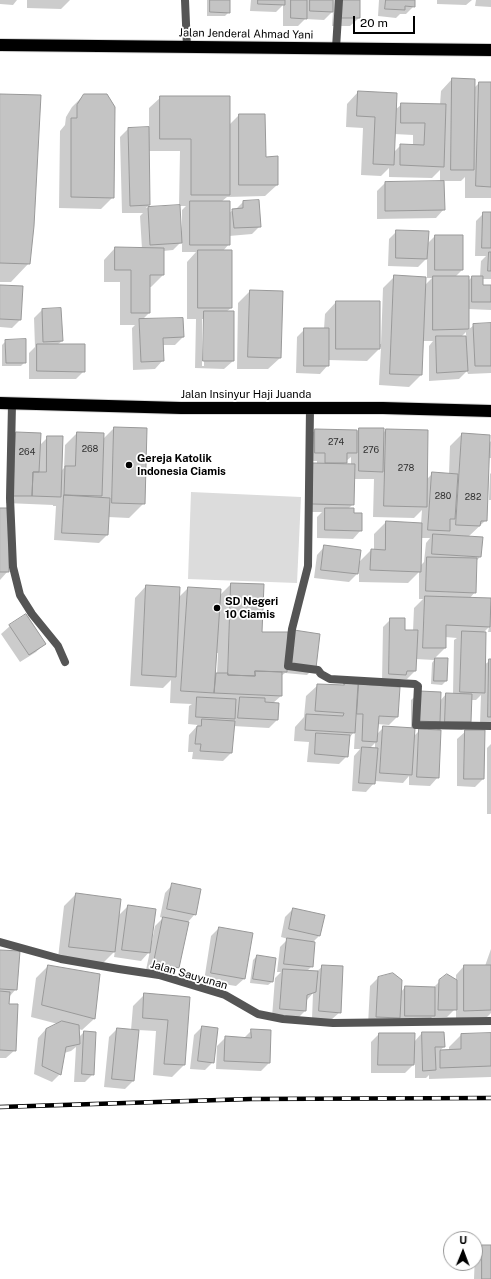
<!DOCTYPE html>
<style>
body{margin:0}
#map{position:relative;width:491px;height:1279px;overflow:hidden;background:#fff;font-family:"Public Sans",sans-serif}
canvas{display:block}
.north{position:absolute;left:443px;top:1231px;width:40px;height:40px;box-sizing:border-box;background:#fff;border:1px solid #999;border-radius:50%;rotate:1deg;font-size:11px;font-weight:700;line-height:16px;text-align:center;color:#000}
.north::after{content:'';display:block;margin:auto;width:14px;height:18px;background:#000;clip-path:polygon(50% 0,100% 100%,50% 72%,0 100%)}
.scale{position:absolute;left:353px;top:16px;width:62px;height:18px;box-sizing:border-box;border:2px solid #000;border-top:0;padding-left:5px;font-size:12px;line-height:14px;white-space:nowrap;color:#000;-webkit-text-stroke:3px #fff;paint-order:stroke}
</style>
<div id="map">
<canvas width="491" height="1279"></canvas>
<div class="north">U</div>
<div class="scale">20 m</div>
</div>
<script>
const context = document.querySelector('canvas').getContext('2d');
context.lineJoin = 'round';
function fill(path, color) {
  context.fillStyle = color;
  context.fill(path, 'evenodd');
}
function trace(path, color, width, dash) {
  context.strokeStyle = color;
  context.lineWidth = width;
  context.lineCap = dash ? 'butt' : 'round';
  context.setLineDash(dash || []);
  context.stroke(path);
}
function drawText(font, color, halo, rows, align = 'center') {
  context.font = font + ' "Public Sans",sans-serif';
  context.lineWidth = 3.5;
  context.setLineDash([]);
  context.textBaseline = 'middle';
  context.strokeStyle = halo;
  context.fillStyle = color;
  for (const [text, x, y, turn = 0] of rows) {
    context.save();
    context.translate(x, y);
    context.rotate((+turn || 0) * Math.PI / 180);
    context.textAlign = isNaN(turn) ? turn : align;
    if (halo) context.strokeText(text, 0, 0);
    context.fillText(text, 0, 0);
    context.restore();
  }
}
fill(new Path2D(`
 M191,492L301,497L297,583L188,579Z`), '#dcdcdc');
fill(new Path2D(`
 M0,0H17L13,5L0,4Z
 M27,0H70L61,9L27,8Z
 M207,0H229V12L225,16H207Z
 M251,0H359V18L350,26H332L333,11L324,20L305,19L298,26H283V5L276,12L250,11Z
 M379,0H415L414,6L406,14H400L396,18L378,16Z
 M437,0H472L466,5L437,4Z
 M476,0H491V7L475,6Z
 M452,79L474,88L479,83H491V198H465V177L461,181H443L444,209L436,218L377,219V191L385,183L440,182V170L432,178L389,177V168L381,176L361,175L363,128L346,127L347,104L358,92L395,110L402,104L440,105L441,91ZM394,134L413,135V146L401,145L393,153Z
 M0,95L29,263L11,282H0Z
 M84,95L113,197L101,209L59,208L60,131L65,125L66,117L72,107Z
 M161,97L229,125L239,115L265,158L277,185L265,196L227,197L221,202L229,213L233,210L236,209L243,202L260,226L252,234L229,236V244L223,251L231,308L226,312L233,361L224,369L195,368L196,319H187V262L196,252H182V241L173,250L163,251V275L151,287H149V313L142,320L183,337L175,345H162L163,360L155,369L133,370L132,328L135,325H120V282H104V260L115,248L142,249L140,216L143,213H122L120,137L128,129L149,128V108ZM148,151H180L179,206L146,208L149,205ZM179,206H186L182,210V231H181ZM202,319H204V366H202Z
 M484,213H491V279H482V286H491V310L468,309V330L474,325L491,324V373L468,374L467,371L459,379L429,381V346L433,341H423L421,375L409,387L379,385L381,347L367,361L328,360V365L320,374L296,373L297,337L305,329H324L325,314L336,302L379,344H381L383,288L395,276L427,278V258L418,267L388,266L389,239L397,231L427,244L435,236L462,270L455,277L468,281L472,277H480L481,261L486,256H475L476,221ZM425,278H432L425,285ZM466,332V337H461Z
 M0,286L20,320L12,328L0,327Z
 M250,291L280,358L268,369H237L238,303Z
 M42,310L62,341L57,345L84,371L76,379H29V353L35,347L34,318Z
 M6,341L25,362L21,366H2V345Z
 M114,428L144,503L129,518L108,517L107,535L99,543L54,540L56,506H53V505L6,503L8,441L16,433L39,446L48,437L61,471L64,468L65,445L77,433L103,439Z
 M360,429L383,433L386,430L426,480L433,473L449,474L450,446L462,434L489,443L491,441V458H488L486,520L468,537L480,557L476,561L475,592L470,598L490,602L491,600V632H488L489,627L483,633L484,665L491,660V724H480L481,695L476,700H471L470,722L462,730L440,729L438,777L430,786L409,785V776L403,783L375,781L374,783L366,792L352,791L354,756L360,749H354L355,731L349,738L347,756L339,764L307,762L309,742L294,741L295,727L304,717L306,696L318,685L342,686L344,684L357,685V688L359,685L397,717L389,725L377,724V734L384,727L411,729V700L420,692L440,701L446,694H453L454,640L457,638L445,637V648L434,659H447L446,681L442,685L431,684L432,663L434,660L416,659L415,671L407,679H401L397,682H382L383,627L391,619L404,631H413L414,608L423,599H419V572L408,583L359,582V569H357V574L349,582L314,578L317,555L325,546L358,563L371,550H374V534L386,522L421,524L422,510L414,518L373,517L374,479H353V504L348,509L353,514L361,530L353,539L317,538V517L322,512H305L317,464V461H307V439L315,430L357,431ZM351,457V465H343L346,461ZM421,538H430L426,543L424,562L420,566ZM438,723L437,731H430ZM414,729H421L414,736ZM375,743V749L370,748Z
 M491,473V500H489L490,474Z
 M0,509L8,571L0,580Z
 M231,584L261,632L315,667L307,675L285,673L281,676V696L273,703L277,720L269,728L233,726L231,753L223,761L192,759L193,752H188L189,735L198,725L188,724L189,706L192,704L170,703L171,680L163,688L130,686L135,598L146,586L179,597L188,588L220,589L219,596ZM216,653H218L217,674H214Z
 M26,615L44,644L36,652L20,662L1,634L10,626Z
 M466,731L483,779L475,787L457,786V739Z
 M491,744V814H487V748Z
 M173,884L195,914L188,922L178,967L170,975L146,970L150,951L141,961L114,957L115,951L102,964L58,958L64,906L76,894L118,916L128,906L151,941H152L155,926L163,918L160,917L165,893Z
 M293,909L319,936L313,942L312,966L306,972H316L323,966L340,1012L331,1020L312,1019L313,993L307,1000L305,1011L297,1019L272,1017L275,978L281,972H277L280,947L288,939L281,937L285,917Z
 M219,928L245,978L236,986L204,981L211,936Z
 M491,949V1013L486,1018H456V1008L447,1017H432L426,1024L368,1025L370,986L378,978L401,992L405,987L433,988L440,981H456V975L464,966H485Z
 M0,951L16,989L9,997L8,1005L15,1050L6,1058H0Z
 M257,956L272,982L268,985L250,983L253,960Z
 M48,966L94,1019L82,1030L79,1029V1037L84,1032L93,1074L85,1082H74L76,1047L71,1051L64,1053L60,1074L52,1082L34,1074L38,1038L46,1029L58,1024L31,1017L36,978Z
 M145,994L189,998L184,1065L172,1077L153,1075L156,1031L138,1030L133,1081L125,1089L104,1087L109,1037L117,1029L131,1030L133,1006Z
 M202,1027L213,1062L205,1070L190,1069L194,1035Z
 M252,1030L269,1063L261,1071L216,1069L217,1046L225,1038H244Z
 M422,1033L444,1047L439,1051H449V1047L461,1035L491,1034V1077L429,1079V1075L426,1078H415V1063L405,1073H371V1042L379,1034L414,1042Z
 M482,1246H491V1279H474L475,1253Z`), '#0003');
const building = new Path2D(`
 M210,0H230V13L210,12Z
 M258,0H285V5L258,4Z
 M291,0H307V19L291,18Z
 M310,0H333V12L310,11Z
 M341,0H360V18H340Z
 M386,0H415V7L405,6V10L385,9Z
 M452,78L475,79L474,170H451Z
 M479,82H491V187L476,186Z
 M358,91L397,93L394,165L373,164L375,117L357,116Z
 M0,94L41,95L34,226L30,264L0,263Z
 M84,94H107L115,107L114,198L71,197V118H77V105Z
 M160,96H230V195H191V139H160Z
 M401,103L446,104L444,167L400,165V144L424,145L425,123H401Z
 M239,114H265L266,157L278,156V185H239Z
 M149,127L150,205L130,206L128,128Z
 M444,181L445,210L385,211V182Z
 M259,200L261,227L234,228L232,209L243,208V201Z
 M190,201H230V245H190Z
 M180,205L182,243L150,245L148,207Z
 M483,212H491V248H482Z
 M396,230L429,231L427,259L396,258Z
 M435,235H463V270H435Z
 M115,247L164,248V275H150V313H131V270H115Z
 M198,250H232V308H198Z
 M489,252H491V271H488Z
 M394,275L426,277L422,375L390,374Z
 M433,276H469V329L433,330Z
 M472,276H483V285H491V302H472Z
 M0,285L23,286L21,320L0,319Z
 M250,290L283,291L281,358L248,357Z
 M336,301H380V349H336Z
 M61,308L63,341L43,342L42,309Z
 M204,311H234V361H203Z
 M183,318L184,337L163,338L164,361L141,362L139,319Z
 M491,323V366H475L473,324Z
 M304,328H329V366H304Z
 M436,336H466L468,371L437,373Z
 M26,339V363H6L5,340Z
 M37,344H85V372L37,371Z
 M114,427L147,428L145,504L112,503Z
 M359,428H384L383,472L359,471Z
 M315,429L357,430V453H347V463H325V453H315Z
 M386,429L428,430L427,507L384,506Z
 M16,432L41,433L39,472H33L32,496H13Z
 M77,432L104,433L102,496L64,495L65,466H75Z
 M462,433L490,435L487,521H481L480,526L456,525Z
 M47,436H63L61,497L32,496L33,472H46Z
 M313,463L355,464L354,505L312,504Z
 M432,472L458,474L455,519H450V531L428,530Z
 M64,495L110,498L108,535L62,533Z
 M0,508H9V572H0Z
 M325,508H354V513H362V531L325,530Z
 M386,521L422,523L421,572L370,570L371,549L385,550Z
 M433,534L483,537L481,557L432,554Z
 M324,545L361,550L358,574L321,570Z
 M427,557L477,558L476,593L426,591Z
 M231,583L264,584L262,632H288L287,672L255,671V676L228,675Z
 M146,585L180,587L176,677L142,675Z
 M188,587L221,589L214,693L181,691Z
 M425,596L491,598L490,627L446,625V648H423Z
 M26,614L46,644L29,655L9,625Z
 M390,618H405V630H418L416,671H407L406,675L389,674Z
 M294,630L320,634L316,668L289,664Z
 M462,631L486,632L485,693L460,692Z
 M435,658H448L447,681H434Z
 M489,659H491V717H488Z
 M255,671L282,672V696L214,693L216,673H228V675L255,676Z
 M344,683L358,684L355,733L305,730L306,714L343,716L344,713L315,711L317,684L344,685Z
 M359,684L400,687L398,717L379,716L377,742L362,741L363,714H357Z
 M419,691L441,692L440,722L418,721Z
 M446,693L472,694L471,722H445Z
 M197,697L236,699L235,719L196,717Z
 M240,697L265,698V702L279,703L278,720L238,718Z
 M202,719L235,721L232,753L200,751L201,744H195L197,726H201Z
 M383,726L415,728L412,775L380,773Z
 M419,729L441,730L439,778L417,777Z
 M465,730H485L484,779H464Z
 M316,733L350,735L348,757L315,754Z
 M362,747L378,748L375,784L359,783Z
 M172,883L201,889L196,915L167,909Z
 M76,893L121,899L115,952L69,947Z
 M128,905L156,909L150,953L122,950Z
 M293,908L325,915L320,936L289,929Z
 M163,917L189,922L179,968L154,962Z
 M219,927L253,933L245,979L211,973Z
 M287,938L315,942L313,967L284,964Z
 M0,950L20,951L17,990L0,989Z
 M257,955L276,958L273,982L253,979Z
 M48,965L100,974L95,1019L42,1005Z
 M322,965L343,966L341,1013L319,1011Z
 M464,965H491V1010L464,1011Z
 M283,969L318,971L316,992L307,995L306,1011L280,1009Z
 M393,973L402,980L400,1018L376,1017L378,977Z
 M447,974L457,980V1010H438L439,980Z
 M405,986L435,987V1016H405Z
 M0,991L10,992L9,1004H18L16,1051L0,1050Z
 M144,993L190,997L185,1065L164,1064L168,1020L143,1018Z
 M62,1021L79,1025L80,1044L66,1047L61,1075L42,1066L46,1029Z
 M202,1026L218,1028L214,1063L198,1061Z
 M117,1028L139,1030L134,1081L112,1079Z
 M251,1029L271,1030L270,1063L224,1061L225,1036L251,1038Z
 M84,1031L96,1032L94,1075L82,1074Z
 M422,1032H444L445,1047H435L436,1070L423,1071Z
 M379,1033H415L414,1065H378Z
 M491,1033V1066L440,1068V1050L461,1049V1034Z
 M482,1245H491V1279H482Z`);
fill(building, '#c4c4c4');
trace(building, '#999', 1);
const highway = new Path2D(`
 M0,45L491,50
 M0,403L181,408H383L491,411`);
trace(highway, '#dbdbdb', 14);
trace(new Path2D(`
 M12,404L10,498L13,567L20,595L32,614L58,646L65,662
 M310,408L308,566L292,629L288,666L318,670L321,674L330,679L415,684L418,686L416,725L491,726`), '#555', 8);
trace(new Path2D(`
 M185,0L187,47
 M336,48L339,0
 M0,942L61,959L119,969L159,975L225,995L258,1014L283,1019L333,1023L491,1021`), '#555', 8);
trace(highway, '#000', 12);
const rail = new Path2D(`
 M0,1107L251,1099L491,1098`);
trace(rail, '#000', 4.5);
trace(rail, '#fff', 3, [9]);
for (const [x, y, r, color] of [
 [129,465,4,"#000"],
 [217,608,4,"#000"]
]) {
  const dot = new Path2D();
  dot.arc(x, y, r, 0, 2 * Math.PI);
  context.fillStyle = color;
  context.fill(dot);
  trace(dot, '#fff', 1.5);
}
drawText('9px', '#313131', null, [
 ["274",336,442],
 ["268",90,449],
 ["276",371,450],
 ["264",27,452],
 ["278",406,468],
 ["280",443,496],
 ["282",473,497]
]);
drawText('11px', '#000', '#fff', [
 ["Jalan Jenderal Ahmad Yani",246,34,1],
 ["Jalan Insinyur Haji Juanda",246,395],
 ["Jalan Sauyunan",189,975,16]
]);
drawText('bold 11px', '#000', '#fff', [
 ["Gereja Katolik",137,459],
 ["Indonesia Ciamis",137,472],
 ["SD Negeri",225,602],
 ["10 Ciamis",225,615]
], 'left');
</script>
